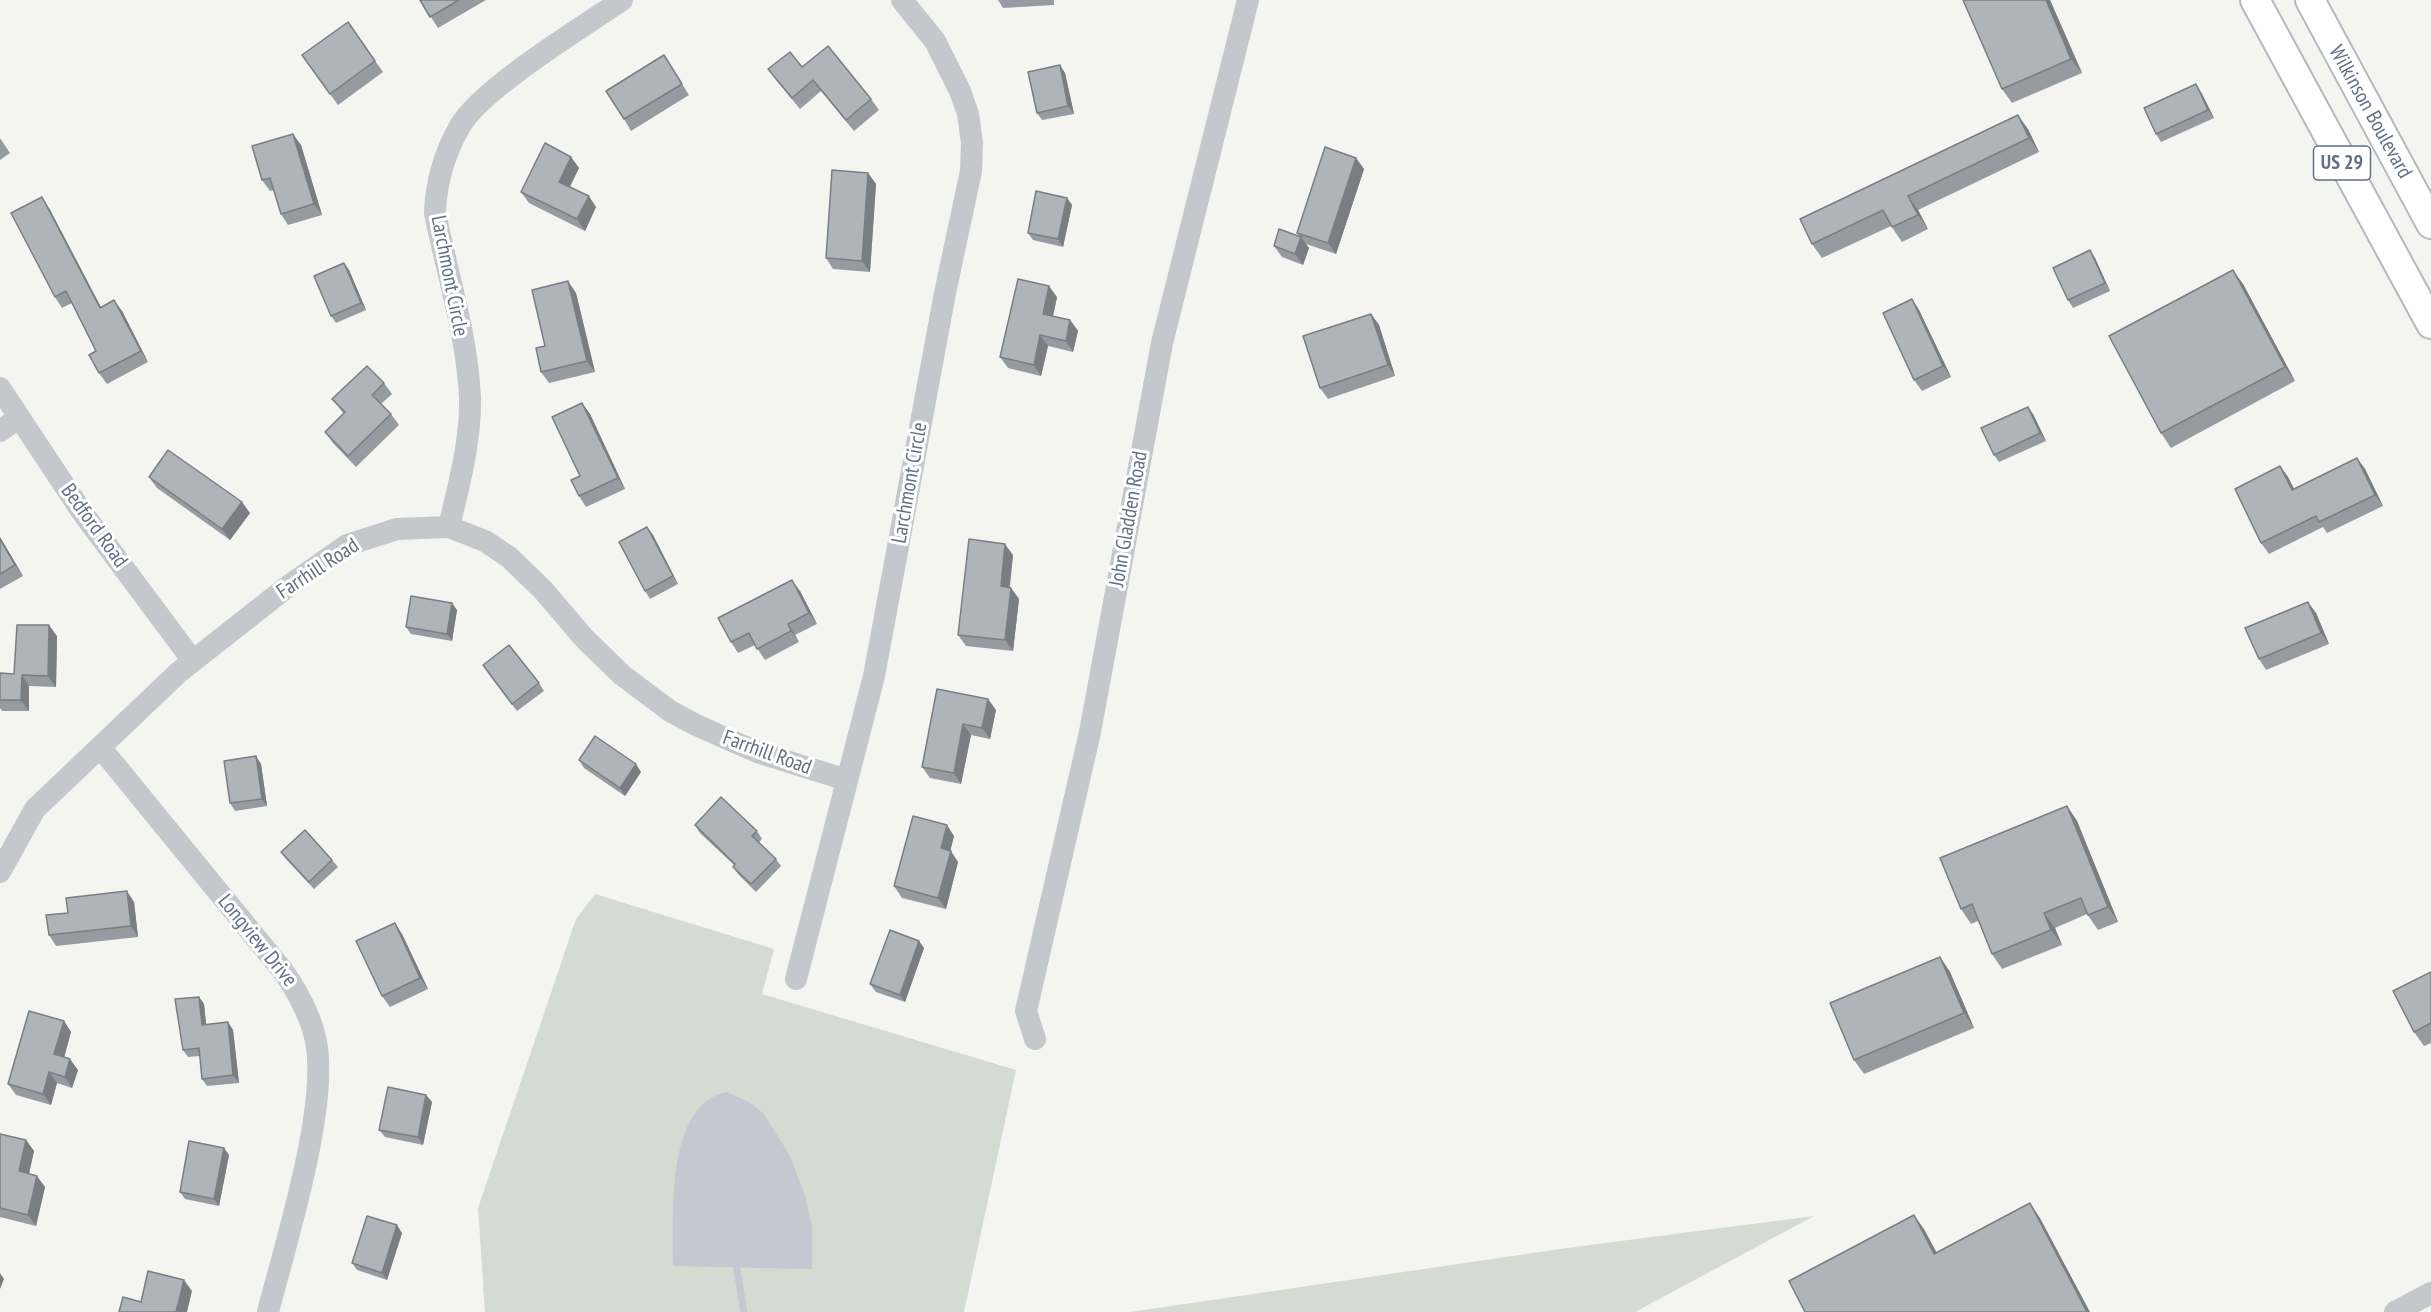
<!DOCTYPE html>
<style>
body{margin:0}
canvas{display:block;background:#f4f5f1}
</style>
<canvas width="2431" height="1312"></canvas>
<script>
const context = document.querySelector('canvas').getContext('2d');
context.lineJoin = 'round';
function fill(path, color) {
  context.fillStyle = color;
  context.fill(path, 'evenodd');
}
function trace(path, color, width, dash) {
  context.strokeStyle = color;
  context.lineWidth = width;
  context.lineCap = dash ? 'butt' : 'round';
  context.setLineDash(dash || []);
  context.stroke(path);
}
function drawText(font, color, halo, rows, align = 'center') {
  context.font = font + ' "PT Sans Narrow",sans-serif';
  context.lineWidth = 6;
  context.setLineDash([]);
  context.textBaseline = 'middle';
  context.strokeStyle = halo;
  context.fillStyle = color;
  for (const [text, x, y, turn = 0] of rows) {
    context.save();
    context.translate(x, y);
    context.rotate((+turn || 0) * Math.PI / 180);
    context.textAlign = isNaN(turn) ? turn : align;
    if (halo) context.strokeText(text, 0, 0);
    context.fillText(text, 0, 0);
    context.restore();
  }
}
fill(new Path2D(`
 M595,894L774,949L762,994L1016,1070L964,1312H485L478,1208L576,919Z
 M1814,1216L1635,1312H1130L1574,1247Z`), '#d4dcd2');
fill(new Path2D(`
 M727,1092L749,1102L763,1113L789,1154L805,1195L812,1227V1269L673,1266C674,1216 664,1105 727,1092Z`), '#c2c9d1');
trace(new Path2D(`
 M735,1258L744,1312`), '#c2c9d1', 7);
const major = new Path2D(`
 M2255,0L2431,324
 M2310,0L2431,224`);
trace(major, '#b5b8bd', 32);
trace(new Path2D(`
 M0,388L82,512L193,661
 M0,431L18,418
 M449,527C459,484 471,441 470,397C467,335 447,273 435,213C436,181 444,154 460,126C482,88 583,27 622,0
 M100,747L283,971C297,991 309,1012 315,1037C331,1101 285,1245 268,1312
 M0,872L35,809L179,672L287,587L347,545L397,529L449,527L485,541L509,557L543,590L584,638L622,675L670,711L696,725L757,752L847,780
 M796,979L874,676L945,293L971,171L972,143L968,114L960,91L935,41L902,0
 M1035,1039L1026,1011L1090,732L1162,343L1248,0
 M2395,1312L2431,1293`), '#c4c7cb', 22);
trace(major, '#fff', 28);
fill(new Path2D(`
 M420,0H486L438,28Z
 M998,0H1054V5L1003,8Z
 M1963,0H2050L2082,73L2012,103L2002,89Z
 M348,22L383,72L338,105L302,55Z
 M664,55L689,95L631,131L624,119Z
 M802,67L871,99L879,110L854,131L821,91L800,109L776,80L768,69Z
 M1065,73L1074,114L1042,120L1037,113Z
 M2201,92L2214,118L2161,142L2156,134Z
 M2028,129L2039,152L1918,210L1928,229L1902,242L1891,226L1822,258L1812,244Z
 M0,138L10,153L0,160Z
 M301,145L322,215L288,225L281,214L274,190L270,191L262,180Z
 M571,157L579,168L569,187L596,207L585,231L529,203L521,192Z
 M1356,158L1364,169L1336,254L1306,244L1309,248L1303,265L1282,257L1274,246L1299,236L1297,233Z
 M868,173L876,184L870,272L833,269L826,258Z
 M1067,198L1072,205L1063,247L1033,240L1028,233Z
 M49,208L101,307L122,311L148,362L107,384L99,373L96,351L72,303L62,308L55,297Z
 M2090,250L2095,258L2110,291L2073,308L2068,300Z
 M344,263L349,270L366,310L336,323L331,316Z
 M2243,284L2295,381L2171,448L2161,433Z
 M576,293L595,372L549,383L541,372L545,346Z
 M1057,297L1053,316L1070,320L1078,331L1073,352L1048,346L1041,376L1008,368L1000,357Z
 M1912,299L1919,310L1951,377L1922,391L1914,380Z
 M1371,314L1379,325L1395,376L1328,399L1320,388Z
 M384,383L392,394L381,404L391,414L399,425L356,467L333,443L325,432L344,414L332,399Z
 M582,403L590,414L625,489L586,507L579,496Z
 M2033,414L2046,441L1999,462L1994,455Z
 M2357,458L2365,469L2383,506L2327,533L2323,527L2269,554L2261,543L2280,466L2288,477L2294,489Z
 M149,477L250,513L230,540L157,488Z
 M647,527L653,535L678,584L650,599L645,591Z
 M0,537L23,576L0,589Z
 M1013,555L1010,587L1011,588L1019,599L1013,651L966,646L958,635Z
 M800,591L817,624L795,635L799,642L765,660L755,645L738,653L731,642Z
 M457,610L452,641L411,634L406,627Z
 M2316,613L2329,644L2266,670L2259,659Z
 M57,636L56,687L29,686V711H2L0,708V673L14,674Z
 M488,673L539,683L544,691L517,711Z
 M937,689L996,710L990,739L971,735L961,784L930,778L922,767Z
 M579,760L641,772L625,796L584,768Z
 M261,764L267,806L235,811L230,803Z
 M2067,806L2077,821L2118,922L2098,930L2087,914L2055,928L2062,945L2002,969L1992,954L1978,921L1971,924L1961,909Z
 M695,825L757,831L762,839L759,842L776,859L781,866L756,892L738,874L733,867L734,865L700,833Z
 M954,836L950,851L958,862L946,909L902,898L894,886Z
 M281,852L332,860L338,867L314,889L286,859Z
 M134,902L138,937L56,946L49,935Z
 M402,934L428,989L390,1007L382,996Z
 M919,941L924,948L905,1002L876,992L870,984Z
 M1940,957L1950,972L1974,1028L1864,1074L1854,1060Z
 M2431,972V1043L2424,1046L2414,1032Z
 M199,997L204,1004L206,1025L228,1022L233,1030L239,1083L207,1086L202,1079L200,1056L188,1057L183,1050Z
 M64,1021L71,1032L64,1057L78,1070L72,1088L57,1083L51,1105L16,1095L8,1084Z
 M426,1095L432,1102L423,1145L385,1137L379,1130Z
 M0,1134L26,1140L34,1151L29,1174L45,1187L36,1226L0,1217Z
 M229,1155L219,1206L185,1199L180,1192Z
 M402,1233L387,1280L357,1270L352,1263Z`), '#969ba1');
fill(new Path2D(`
 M2046,0H2050L2082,73L2071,59Z
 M1060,65L1065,73L1074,114L1068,106Z
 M2196,84L2201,92L2214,118L2208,110Z
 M2018,115L2028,129L2039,152L2029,138Z
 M293,134L301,145L322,215L314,204Z
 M571,157L579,168L567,193L559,182Z
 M1356,158L1364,169L1336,254L1328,243Z
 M868,173L876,184L870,272L862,261Z
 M589,196L596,207L585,231L577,219Z
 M1908,196L1918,210L1928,229L1918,215Z
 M42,197L49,208L107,319L100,308Z
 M1067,198L1072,205L1063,247L1058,239Z
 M1301,237L1309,248L1303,265L1295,254Z
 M2090,250L2095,258L2110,291L2105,283Z
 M344,263L349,270L366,310L361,303Z
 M2233,270L2243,284L2295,381L2285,367Z
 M568,281L576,293L595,372L587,361Z
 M1049,286L1057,297L1051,325L1043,314Z
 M1912,299L1919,310L1951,377L1943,366Z
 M114,300L122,311L148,362L141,351Z
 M1371,314L1379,325L1395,376L1388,365Z
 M1070,320L1078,331L1073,352L1066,341Z
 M1040,335L1048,346L1041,376L1034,365Z
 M582,403L590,414L625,489L618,478Z
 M2028,407L2033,414L2046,441L2040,433Z
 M2357,458L2365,469L2383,506L2375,495Z
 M2280,466L2288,477L2300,501L2292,490Z
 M242,502L250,513L230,540L222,529Z
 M647,527L653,535L678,584L673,576Z
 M0,537L23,576L15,565L0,539Z
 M1005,544L1013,555L1008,597L1001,586Z
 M792,580L800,591L817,624L809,613Z
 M1011,588L1019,599L1013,651L1005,640Z
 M2308,602L2316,613L2329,644L2321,633Z
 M452,603L457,610L452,641L447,634Z
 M788,624L795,635L799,642L791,631Z
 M49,625L57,636L56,687L48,676Z
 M22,675L29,686V711L21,700Z
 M988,699L996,710L990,739L982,728Z
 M963,724L971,735L961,784L954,773Z
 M256,756L261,764L267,806L262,799Z
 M636,764L641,772L625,796L620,788Z
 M2067,806L2077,821L2118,922L2108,907Z
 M947,825L954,836L948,860L941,848Z
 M951,851L958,862L946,909L938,898Z
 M127,891L134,902L138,937L131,926Z
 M2044,913L2055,928L2062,945L2051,930Z
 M395,923L402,934L428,989L420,978Z
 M919,941L924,948L905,1002L900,995Z
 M1940,957L1950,972L1974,1028L1964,1013Z
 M199,997L204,1004L207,1032L202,1025Z
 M64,1021L71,1032L62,1065L54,1054Z
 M228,1022L233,1030L239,1083L233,1075Z
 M70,1059L78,1070L72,1088L65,1077Z
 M49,1072L57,1083L51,1105L43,1094Z
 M426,1095L432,1102L423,1145L418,1137Z
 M26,1140L34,1151L27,1182L19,1171Z
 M224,1148L229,1155L219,1206L214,1199Z
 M37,1176L45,1187L36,1226L28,1215Z
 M2030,1203L2040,1218L2090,1312H2087Z
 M1914,1215L1924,1229L1945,1268L1934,1254Z
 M397,1225L402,1233L387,1280L382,1273Z
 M0,1273L4,1279L0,1289Z
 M184,1280L192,1291L187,1312H176Z`), '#7a7e83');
const building = new Path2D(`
 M420,0H459L430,17Z
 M1963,0H2046L2071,59L2002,89Z
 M348,22L375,61L330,94L302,55Z
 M828,46L871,99L846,120L813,80L792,98L768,69L790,52L802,67Z
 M664,55L682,84L624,119L606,91Z
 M1060,65L1068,106L1037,113L1028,72Z
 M2196,84L2208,110L2156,134L2144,108Z
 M2018,115L2029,138L1908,196L1918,215L1892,227L1883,210L1812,244L1800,219Z
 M293,134L314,204L281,214L270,178L262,180L252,146Z
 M545,143L571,157L559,182L589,196L577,219L521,192Z
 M1325,147L1356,158L1328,243L1297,233Z
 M832,170L868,173L862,261L826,258Z
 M1036,191L1067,198L1058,239L1028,233Z
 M42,197L100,308L114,300L141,351L99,373L89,355L96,351L66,291L55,297L11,213Z
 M1279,229L1301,237L1295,254L1274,246Z
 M2090,250L2105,283L2068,300L2053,268Z
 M344,263L361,303L331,316L314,276Z
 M2233,270L2285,367L2161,433L2109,336Z
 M1018,279L1049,286L1043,314L1070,320L1066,341L1040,335L1034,365L1000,357Z
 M568,281L587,361L541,372L536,348L545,346L532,290Z
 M1912,299L1943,366L1914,380L1883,313Z
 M1371,314L1388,365L1320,388L1303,336Z
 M367,366L384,383L372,395L391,414L348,456L325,432L345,412L332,399Z
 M582,403L618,478L579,496L571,480L580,476L552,417Z
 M2028,407L2040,433L1994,455L1981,428Z
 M168,450L242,502L222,529L149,477Z
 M2357,458L2375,495L2319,522L2316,516L2261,543L2235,489L2280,466L2292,490Z
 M647,527L673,576L645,591L619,542Z
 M0,539L15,565L0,574Z
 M969,539L1005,544L1001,586L1011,588L1005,640L958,635Z
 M792,580L809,613L788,624L791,631L757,649L749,633L731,642L718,618Z
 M411,596L452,603L447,634L406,627Z
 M2308,602L2321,633L2259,659L2245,628Z
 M17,625H49L48,676L22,675L21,700H0V673L14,674Z
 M509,645L539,683L512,704L483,665Z
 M937,689L988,699L982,728L963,724L954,773L922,767Z
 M595,736L636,764L620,788L579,760Z
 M256,756L262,799L230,803L224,761Z
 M721,797L757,831L752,836L776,859L751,884L733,867L735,864L695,825Z
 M2067,806L2108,907L2088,915L2081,898L2044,913L2051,930L1992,954L1972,904L1961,909L1940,858Z
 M913,816L947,825L941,848L951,851L938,898L894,886Z
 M305,830L332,860L309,882L281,852Z
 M127,891L131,926L49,935L46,915L68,913L66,898Z
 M395,923L420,978L382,996L356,941Z
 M890,930L919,941L900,995L870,984Z
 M1940,957L1964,1013L1854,1060L1830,1003Z
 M2431,972V1023L2414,1032L2393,991Z
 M199,997L202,1025L228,1022L233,1075L202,1079L199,1048L183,1050L175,999Z
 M29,1011L64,1021L54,1054L70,1059L65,1077L49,1072L43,1094L8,1084Z
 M388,1087L426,1095L418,1137L379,1130Z
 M0,1134L26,1140L19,1171L37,1176L28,1215L0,1208Z
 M189,1141L224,1148L214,1199L180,1192Z
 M2030,1203L2087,1312H1805L1789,1281L1914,1215L1934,1254Z
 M367,1216L397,1225L382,1273L352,1263Z
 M148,1271L184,1280L176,1312H119L123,1297L141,1302Z`);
fill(building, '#afb4bb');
trace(building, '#7a7e83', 1.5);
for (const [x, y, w] of [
 [2342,163,57]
]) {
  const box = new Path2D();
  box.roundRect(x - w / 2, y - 17, w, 34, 4.5);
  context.fillStyle = '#fff';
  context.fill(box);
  trace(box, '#626f84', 1.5);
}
drawText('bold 20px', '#626f84', null, [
 ["US 29",2342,163]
]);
drawText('21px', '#626f84', '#fff', [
 ["Wilkinson Boulevard",2370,112,61],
 ["Larchmont Circle",449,276,79],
 ["Larchmont Circle",910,483,-80],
 ["John Gladden Road",1129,519,-80],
 ["Bedford Road",94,526,54],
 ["Farrhill Road",318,569,-33],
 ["Farrhill Road",767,753,20],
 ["Longview Drive",257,941,51]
]);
</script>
